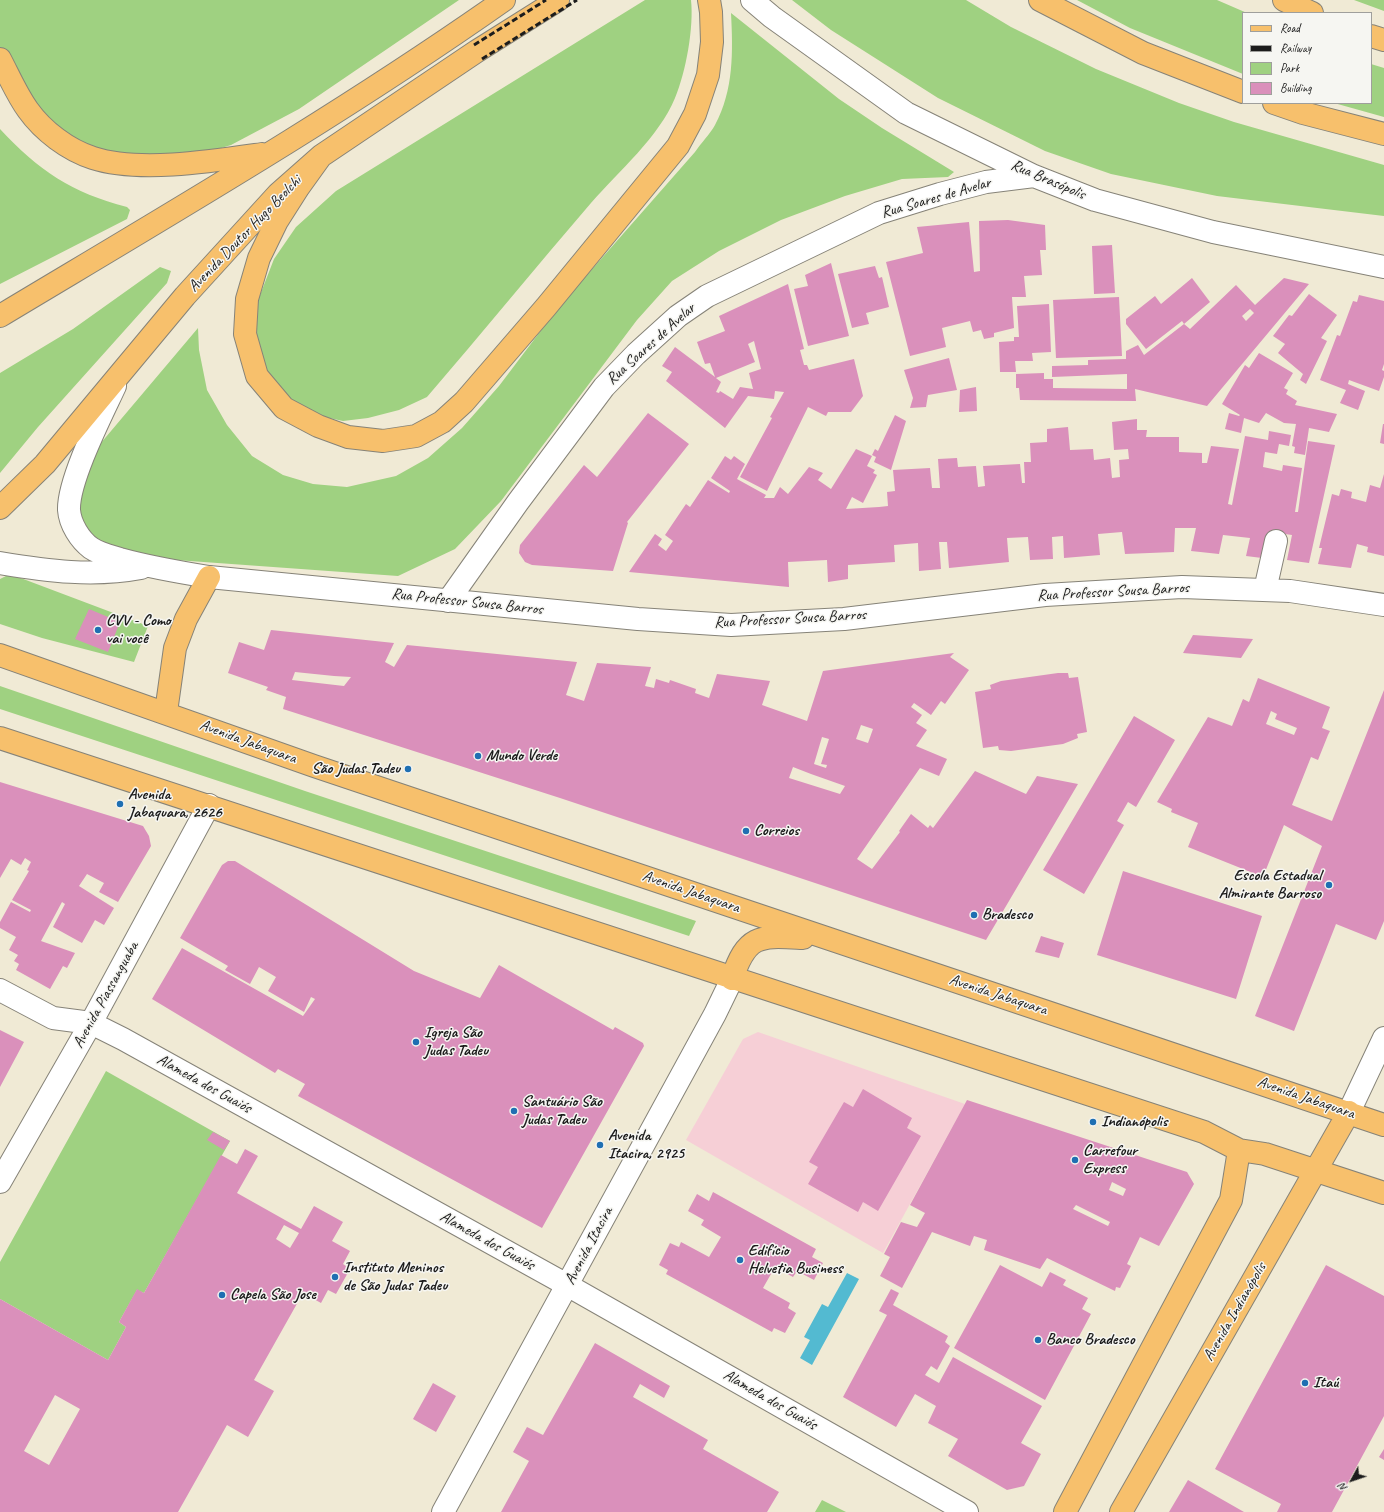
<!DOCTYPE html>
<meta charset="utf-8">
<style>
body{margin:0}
#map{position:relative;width:1384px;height:1512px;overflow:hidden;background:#f0ead5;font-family:Caveat,sans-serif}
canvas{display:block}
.legend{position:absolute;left:1242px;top:12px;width:130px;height:92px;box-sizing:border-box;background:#f6f6f2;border:1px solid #9f9f9c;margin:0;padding:5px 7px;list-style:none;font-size:12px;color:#1c1c1c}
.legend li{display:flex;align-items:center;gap:8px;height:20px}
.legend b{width:20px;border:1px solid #9f9f9c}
.north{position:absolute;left:1332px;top:1460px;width:40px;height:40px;-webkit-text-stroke:3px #f6f6f2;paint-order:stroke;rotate:230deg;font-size:11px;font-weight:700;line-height:16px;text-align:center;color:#1c1c1c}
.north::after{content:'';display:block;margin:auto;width:14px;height:18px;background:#1c1c1c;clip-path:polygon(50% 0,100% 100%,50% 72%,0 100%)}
</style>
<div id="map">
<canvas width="1384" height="1512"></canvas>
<ul class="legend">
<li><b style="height:5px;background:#f7c06c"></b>Road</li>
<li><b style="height:5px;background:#1c1c1c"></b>Railway</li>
<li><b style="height:11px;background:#9fd181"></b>Park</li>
<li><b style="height:11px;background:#da90bb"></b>Building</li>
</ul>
<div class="north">N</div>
</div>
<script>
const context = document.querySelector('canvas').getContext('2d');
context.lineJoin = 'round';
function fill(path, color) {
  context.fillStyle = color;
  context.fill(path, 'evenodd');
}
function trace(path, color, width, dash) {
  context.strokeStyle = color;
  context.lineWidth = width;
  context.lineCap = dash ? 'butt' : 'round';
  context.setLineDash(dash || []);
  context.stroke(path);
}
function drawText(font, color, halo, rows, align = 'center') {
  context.font = font + ' Caveat,sans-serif';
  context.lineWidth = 3;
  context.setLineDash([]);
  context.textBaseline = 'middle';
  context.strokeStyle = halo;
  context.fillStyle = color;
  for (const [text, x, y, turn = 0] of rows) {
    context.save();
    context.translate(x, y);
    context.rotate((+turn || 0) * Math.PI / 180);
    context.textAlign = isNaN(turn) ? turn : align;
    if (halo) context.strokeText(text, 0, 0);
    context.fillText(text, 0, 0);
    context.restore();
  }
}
fill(new Path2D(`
 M758,1032L965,1104L883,1253L686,1140L743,1039Z`), '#f6cfd6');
fill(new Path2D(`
 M0,0H459L299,109L231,145L182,160L144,161L73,142L41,112L9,66L0,47Z
 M645,0H691C694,27 686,72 675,98C659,137 619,171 591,203C536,267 482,333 427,397L399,410L368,418L343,421L311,414L285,399L267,379L254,344L255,308L274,259L296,227L336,191Z
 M792,0H966L1011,27L1096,69L1179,103L1234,122L1384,165V216L1217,196L1111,174L1045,151L938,98L831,30Z
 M1077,0H1217L1247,13H1243V74L1130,28Z
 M1354,0H1384V11Z
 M731,13L839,99L882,128L954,172L948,177L902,179L845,196L781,220L719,251L672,281L637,320L501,501L455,549L398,576L162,559L101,550L65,514L73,476L198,328L199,350L207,390L227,425L252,456L283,475L313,484L347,487L396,476L428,458L462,428L499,386L558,308L695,152C701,143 710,134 715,125C734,90 733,51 731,13Z
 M1371,64L1384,68V117L1334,103H1371Z
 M0,129C38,170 72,193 127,207L130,210L127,219L0,284Z
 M160,267L171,271L167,283L38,427L0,473V373L73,329Z
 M10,574L148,626L134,662L42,638L0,624V579Z
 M0,686L305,791L696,921L689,936L0,709Z
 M106,1071L230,1141L144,1293L137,1290L119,1322L126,1327L108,1360L0,1299V1262Z
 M822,1500L846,1512H815Z`), '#9fd181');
fill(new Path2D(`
 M847,1273L859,1279L812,1365L800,1358L810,1340L804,1337L822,1304L828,1307Z`), '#53bad1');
fill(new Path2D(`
 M1008,220L1045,225L1046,250H1040L1042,275L1024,276L1026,297H1012L1014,328L994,333V337L984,339L981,330L973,332L970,321L942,328L946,347L910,356L886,262L923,253L917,227L969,222L974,272L980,271L979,221Z
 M1112,245L1115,293L1094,294L1092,246Z
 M831,263L849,336L808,346L794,289L808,286L805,275Z
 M875,266L879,278L882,277L889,307L866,313L869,324L852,328L838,274Z
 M1192,278L1210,302L1184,324L1182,321L1146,349L1126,324V319L1155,296L1161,304Z
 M1284,278L1309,284L1207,406L1135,389L1136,401L1020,400L1019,388H1016V374L1044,373V379H1053V388L1127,389V374L1052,377V366L1088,365V360L1126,359V351L1138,345L1144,355L1184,324L1190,329L1236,285L1255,305ZM1250,309L1254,313L1246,321L1242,316Z
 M788,284L804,349L800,350L804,365H807L809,370L854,359L863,396L851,412H828L826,416L808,407L767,491L740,477L772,418L770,417L784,392L775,391L774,399L748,396L725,428L666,381L672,372L662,366L675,347L715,377L710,363L705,364L697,342L725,331L719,316ZM754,341L761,369L749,373L753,389L740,387L733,399L720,391L719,393L716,392L721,382L716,378L755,362L748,344Z
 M1309,294L1337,315L1321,338L1327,341L1306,384L1300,380L1303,374L1278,353L1285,344L1273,336L1289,315L1292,316Z
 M1359,295L1384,301V364L1382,370L1384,371V377L1379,391L1349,380L1348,384L1365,391L1358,410L1340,403L1346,390L1320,380L1337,335L1340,336L1353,301L1357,302Z
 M1119,297L1122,356L1056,358L1053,300Z
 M1049,304L1051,352L1032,353L1033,361H1015L1016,372H1000L999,342L1014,341V337H1019L1017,306Z
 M1259,353L1293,373L1284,388L1288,390L1286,394L1297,401L1295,405L1337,414L1329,432L1309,428L1305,455L1294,453L1295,447L1292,446L1296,424L1284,423L1266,413L1259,423L1244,418L1241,433L1225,429L1229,413L1239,416L1240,415L1222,404L1245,365L1249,368Z
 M949,358L957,390L928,395L926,407L910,408L913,398L904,370Z
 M976,387L977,411L959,412L960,390Z
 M648,413L689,444L627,522L628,523L613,571L532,565L525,562L519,553L520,545L584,465L597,477Z
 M895,415L906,421L891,470L874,462L876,457L872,455L875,449L878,451Z
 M1137,419V430H1147L1146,437H1179V452L1202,453V463H1207L1211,446L1239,449L1228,504L1232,505L1245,436L1268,440L1269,431L1291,435L1289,446L1279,444L1277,454L1265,452L1263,467L1282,471L1283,465L1302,468L1295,512H1298L1308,441L1335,445L1309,563L1287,560L1292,535L1278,533L1262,558L1246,556L1250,538L1223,535L1219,554L1191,551L1196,528H1175L1174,552L1125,554L1122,532L1098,534L1100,555L1064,558L1063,536L1052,537L1053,559L1030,560L1028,537L1007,538L1009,562L949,568L947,542H939L941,569L919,571L918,543L894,545L895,562L848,565V579L828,582L827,560L788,562L789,587L629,572L655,534L662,539L658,545L666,551L673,541L665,535L686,504L690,507L708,480L729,493L730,491L711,478L725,456L731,460L734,456L745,464L737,479L766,495L764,498H774L780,487L788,494L809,467L823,473L818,480L831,489L856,449L872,456L867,466L875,470L873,473L877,475L863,503L852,497L846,509L879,507L888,506L887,492L895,491L893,470L930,468L932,488H940L938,459L957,458L958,467L976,466L978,487L985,486L983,466L1020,464L1022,483H1025L1024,462H1031L1030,443L1047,442V429L1068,427L1070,450L1093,449L1094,460L1110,458L1112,478L1120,477L1119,460L1129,459L1128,449L1114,450L1112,422Z
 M1383,424H1384V444L1380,443Z
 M1384,474V556L1367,552L1368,547L1357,544L1351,568L1318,564L1322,548H1319L1332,494L1339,496L1341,489L1352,492L1351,498L1366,502L1370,485L1380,488Z
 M89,609L120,622L108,652L75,639Z
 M271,630L394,643L385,662L394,667L407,645L577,662L566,695L584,701L597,663L651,667L645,686L654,688L656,679L669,683L670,680L696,689L695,693L709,698L717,674L770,681L762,705L807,721L823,671L954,653L950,657L969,670L945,704L941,701L931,715L914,703L911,707L922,715L916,723L927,730L916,746L947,759L939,776L920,768L857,859L872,869L900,832L899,831L911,814L928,828L930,825L933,828L975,771L1026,794L1037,776L1078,784L986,940L560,798L283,709L286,697L266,690L268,687L228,673L239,642L264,650ZM295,672L334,676L351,677L344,686L292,680ZM861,725L873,729L868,743L856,739ZM822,737L829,739L821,764L827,765L826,768L814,764ZM793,767L811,774L845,786L840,794L789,778Z
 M1193,635L1253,639L1241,658L1183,653Z
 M1058,673H1068L1069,678L1078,677L1087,732L1077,734L1078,738L1063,744L1011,751L999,750L998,746L983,748L975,692L991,689L990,685L1001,681Z
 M1258,678L1330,707L1322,728L1330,731L1328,735L1318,760L1311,757L1292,805L1332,821L1384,690V921L1376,940L1336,924L1294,1031L1255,1016L1322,846L1284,825L1263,877L1188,847L1198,823L1171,812L1172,809L1157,802L1208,717L1232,726L1243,699L1249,702ZM1271,711L1277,714L1275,719L1297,728L1294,735L1266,724Z
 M1134,716L1175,740L1136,807L1128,802L1117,821L1124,825L1084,894L1043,870Z
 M0,782L143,826L149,836L151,846L118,902L99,892L104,883L87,874L79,886L114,908L104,925L95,920L82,943L53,927L65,904L62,902L41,941L75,953L67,968L63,966L50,989L16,970L19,964L14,961L18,955L9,950L16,937L0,928V922L11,902L30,912L31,910L12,900L29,871L27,870L31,862L25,858L21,865L11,859L0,878Z
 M228,861H235L414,971L480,998L499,965L613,1030L615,1027L643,1043L644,1046L542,1228L298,1096L305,1084L278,1069L275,1073L152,999L182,948L303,1016L315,999L311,997L304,1012L268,991L276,977L259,967L250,984L225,970L228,966L180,938L222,865Z
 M1123,871L1262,916L1236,999L1097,955Z
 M1041,936L1064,943L1059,958L1035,952Z
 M0,1030L24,1042L0,1087Z
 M863,1089L912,1118L907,1128L921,1136L878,1211L863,1202L858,1212L808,1184L818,1167L809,1162L844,1102L853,1107Z
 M967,1100L1187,1172L1194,1184L1159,1246L1140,1237L1127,1264L1131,1266L1120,1288L1116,1287L1115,1291L1047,1258L1040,1269L984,1250L987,1240L974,1236L970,1246L932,1232L902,1288L880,1276L890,1257L884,1254L901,1222L917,1227L925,1213L910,1205ZM1112,1182L1126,1189L1123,1196L1109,1190ZM1076,1205L1110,1222L1108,1226L1073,1209Z
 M213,1132L230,1141L224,1150L207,1140Z
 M245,1149L258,1156L237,1193L301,1229L314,1206L343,1222L332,1241L350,1251L343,1264L350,1269L336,1294L328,1290L321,1303L303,1293L254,1380L274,1391L248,1437L227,1425L178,1512H0V1299L108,1360L126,1327L119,1322L137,1289L144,1293L221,1155L237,1164ZM284,1225L299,1233L290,1248L276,1239ZM55,1395L80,1409L49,1465L24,1451Z
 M713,1192L816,1249L812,1257L823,1263L814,1280L797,1271L793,1277L775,1267L763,1288L790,1303L788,1308L796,1313L785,1333L774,1328L772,1332L666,1274L668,1270L659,1265L670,1243L679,1247L681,1242L709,1257L721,1237L701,1225L704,1220L688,1211L697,1194L709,1201Z
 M1000,1265L1042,1287L1050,1272L1066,1280L1063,1285L1088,1298L1082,1309L1091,1314L1045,1400L954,1348Z
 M1326,1265L1384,1296V1416L1332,1512H1277L1281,1504L1215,1469Z
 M891,1289L899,1293L893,1305L948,1336L945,1342L950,1346L937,1370L931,1366L925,1375L939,1383L953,1357L1042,1406L1021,1443L1041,1454L1024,1486L1007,1490L948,1456L958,1439L928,1423L936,1406L915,1394L896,1427L843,1397L887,1315L879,1311Z
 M595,1343L670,1386L664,1398L640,1384L633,1397L708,1440L703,1449L779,1492L767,1512H501L529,1461L513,1452L527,1427L543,1435Z
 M433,1383L456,1396L436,1432L413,1419Z
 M1384,1449V1460L1379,1457Z
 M1188,1480L1244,1512H1169Z`), '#da90bb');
const minor = new Path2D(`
 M752,0L772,17L906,113L1034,176L1095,200L1213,232L1384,267
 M115,386C102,414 68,480 69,510C70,524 80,540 91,548C100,554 110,556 120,559C149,567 178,572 209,577L638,619L731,625L844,619L1045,595L1182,587L1290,591L1384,605
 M0,563C48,571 93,577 141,568
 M1265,590L1276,541
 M448,601L518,502L604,387L636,354L678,316L707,296L879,213L940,194L986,182L1034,176
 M0,990L53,1018L91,1023L123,1039L567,1285L967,1512
 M1349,1112L1384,1038
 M0,1182L91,1023L209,805
 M443,1512L715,1014L732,979`);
const major = new Path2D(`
 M0,59C9,76 17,95 28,110C43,131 68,150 93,158C139,173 214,161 262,154
 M321,156L298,188L277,221L259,258L247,299L245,334L257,376L284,408L318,426L348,437L383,441L416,436L442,422L464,402L546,307L678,146L695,114L708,75L712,42L711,12L709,0
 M0,316C170,214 342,114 504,0
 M0,508L45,464L185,296L278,194L321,156L477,51L558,0
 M0,655L314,766L1384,1125
 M166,712L175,648L186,619L209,577
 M0,738L1204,1132L1239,1150L1265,1154L1384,1193
 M732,979C747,933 761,936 803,938
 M1065,1512L1231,1200L1239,1150
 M1121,1512L1349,1112`);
const highway = new Path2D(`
 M1040,0L1143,53L1243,92
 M1284,0L1312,13
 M1371,36L1384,40
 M1274,103L1303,113L1384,134`);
trace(minor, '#868378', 24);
trace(major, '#868378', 24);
trace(highway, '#868378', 24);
trace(minor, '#fff', 22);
trace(major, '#f7c06c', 22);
trace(highway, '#f7c06c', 22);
trace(new Path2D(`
 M474,45L546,0
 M482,59L577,0`), '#1c1c1c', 3, [6, 3]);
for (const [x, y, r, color] of [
 [98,630,4,"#1f6fb2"],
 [478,756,4,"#1f6fb2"],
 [408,769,4,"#1f6fb2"],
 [120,804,4,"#1f6fb2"],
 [746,831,4,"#1f6fb2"],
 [1329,885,4,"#1f6fb2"],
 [974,915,4,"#1f6fb2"],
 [416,1042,4,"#1f6fb2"],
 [514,1111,4,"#1f6fb2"],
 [1093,1122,4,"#1f6fb2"],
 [600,1145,4,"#1f6fb2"],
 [1075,1160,4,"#1f6fb2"],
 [740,1260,4,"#1f6fb2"],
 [335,1277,4,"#1f6fb2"],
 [222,1295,4,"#1f6fb2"],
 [1038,1340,4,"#1f6fb2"],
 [1305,1383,4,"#1f6fb2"]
]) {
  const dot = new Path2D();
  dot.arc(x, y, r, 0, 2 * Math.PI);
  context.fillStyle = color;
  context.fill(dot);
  trace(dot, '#f6f6f2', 1.5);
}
drawText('16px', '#1c1c1c', '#f6f6f2', [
 ["Rua Brasópolis",1048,180,23],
 ["Rua Soares de Avelar",936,198,-16],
 ["Avenida Doutor Hugo Beolchi",245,234,-46],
 ["Rua Soares de Avelar",651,344,-42],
 ["Rua Professor Sousa Barros",1113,592,-3],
 ["Rua Professor Sousa Barros",467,602,6],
 ["Rua Professor Sousa Barros",790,619,-3],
 ["Avenida Jabaquara",248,742,20],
 ["Avenida Jabaquara",691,892,19],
 ["Avenida Piassanguaba",106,995,-61],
 ["Avenida Jabaquara",998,995,18],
 ["Alameda dos Guaiós",204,1084,29],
 ["Avenida Jabaquara",1306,1098,19],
 ["Alameda dos Guaiós",487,1241,29],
 ["Avenida Itacira",589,1246,-62],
 ["Avenida Indianópolis",1235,1312,-60],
 ["Alameda dos Guaiós",770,1400,30]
]);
drawText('bold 16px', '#1c1c1c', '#f6f6f2', [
 ["CVV - Como",106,621],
 ["vai você",106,639],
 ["Mundo Verde",486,756],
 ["São Judas Tadeu",400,769,"right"],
 ["Avenida",128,795],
 ["Jabaquara, 2626",128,813],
 ["Correios",754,831],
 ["Escola Estadual",1321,876,"right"],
 ["Almirante Barroso",1321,894,"right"],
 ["Bradesco",982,915],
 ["Igreja São",424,1033],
 ["Judas Tadeu",424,1051],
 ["Santuário São",522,1102],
 ["Judas Tadeu",522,1120],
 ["Indianópolis",1101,1122],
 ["Avenida",608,1136],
 ["Itacira, 2925",608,1154],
 ["Carrefour",1083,1151],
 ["Express",1083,1169],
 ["Edifício",748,1251],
 ["Helvetia Business",748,1269],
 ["Instituto Meninos",343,1268],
 ["de São Judas Tadeu",343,1286],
 ["Capela São Jose",230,1295],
 ["Banco Bradesco",1046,1340],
 ["Itaú",1313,1383]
], 'left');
</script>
